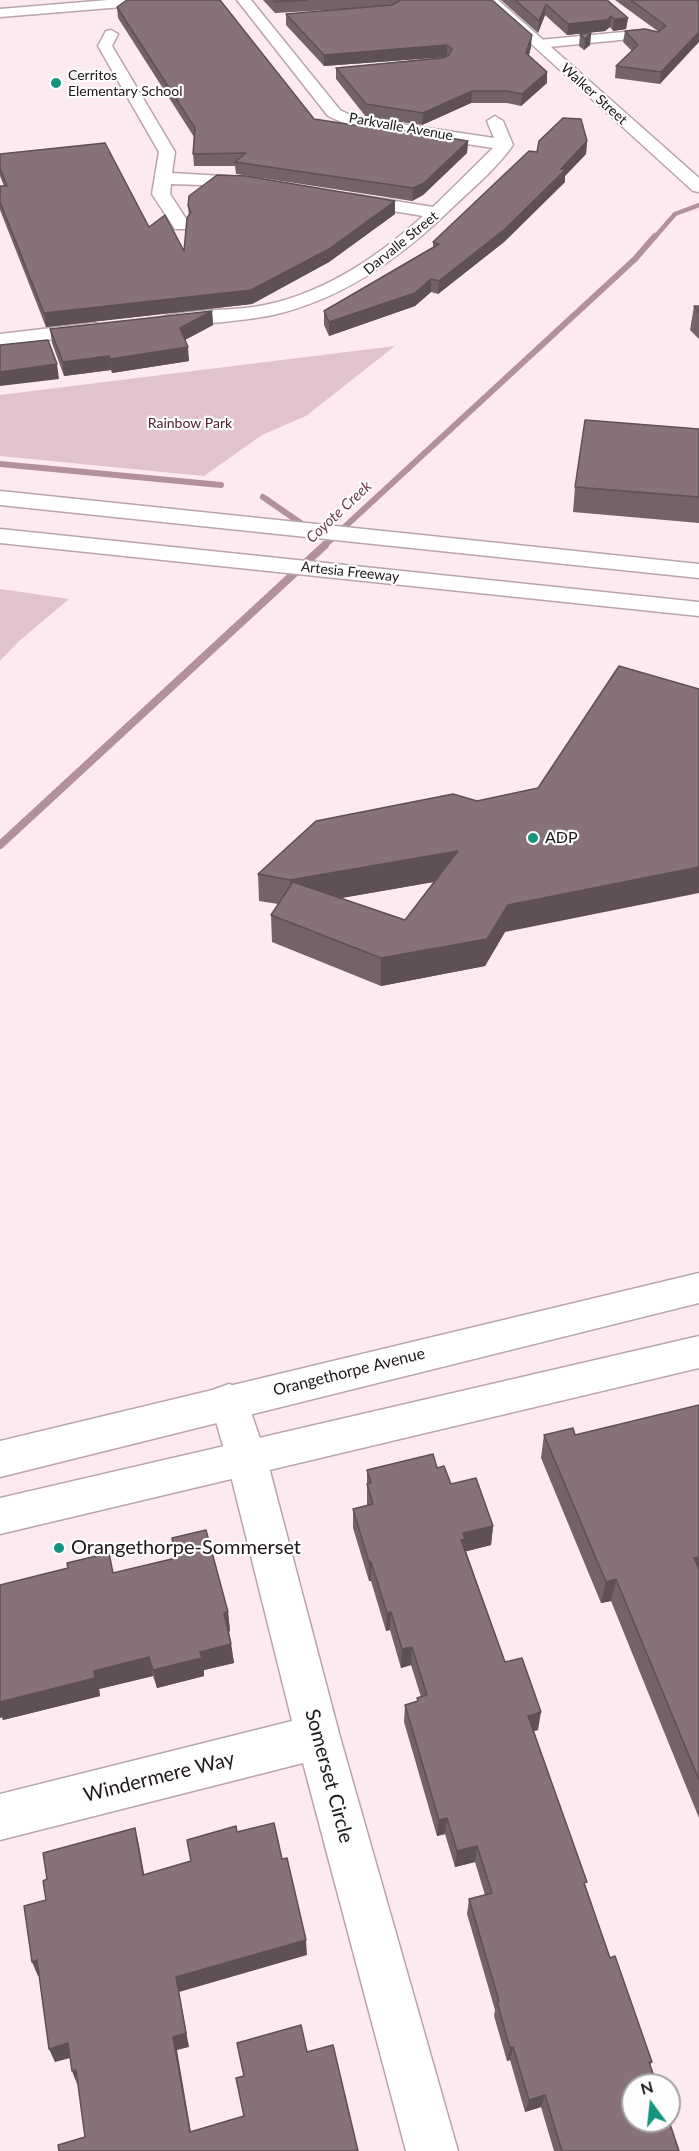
<!DOCTYPE html>
<style>
body{margin:0}
#map{position:relative;width:699px;height:2151px;overflow:hidden;background:#fdeaf0;font-family:Lato,sans-serif}
canvas{display:block}
.north{position:absolute;left:621px;top:2073px;width:60px;height:60px;box-sizing:border-box;background:#fdfdfd;border:2px solid #a4a1a2;border-radius:50%;rotate:345deg;font-size:16px;font-weight:700;line-height:24px;text-align:center;color:#1f1719}
.north::after{content:'';display:block;margin:auto;width:21px;height:27px;background:#14957e;clip-path:polygon(50% 0,100% 100%,50% 72%,0 100%)}
</style>
<div id="map">
<canvas width="699" height="2151"></canvas>
<div class="north">N</div>
</div>
<script>
const context = document.querySelector('canvas').getContext('2d');
context.lineJoin = 'round';
function fill(path, color) {
  context.fillStyle = color;
  context.fill(path, 'evenodd');
}
function trace(path, color, width, dash) {
  context.strokeStyle = color;
  context.lineWidth = width;
  context.lineCap = dash ? 'butt' : 'round';
  context.setLineDash(dash || []);
  context.stroke(path);
}
function drawText(font, color, halo, rows, align = 'center') {
  context.font = font + ' Lato,sans-serif';
  context.lineWidth = 4.5;
  context.setLineDash([]);
  context.textBaseline = 'middle';
  context.strokeStyle = halo;
  context.fillStyle = color;
  for (const [text, x, y, turn = 0] of rows) {
    context.save();
    context.translate(x, y);
    context.rotate((+turn || 0) * Math.PI / 180);
    context.textAlign = isNaN(turn) ? turn : align;
    if (halo) context.strokeText(text, 0, 0);
    context.fillText(text, 0, 0);
    context.restore();
  }
}
fill(new Path2D(`
 M395,346L306,416L262,435L204,476L0,456V395Z
 M0,589L69,599L18,642L0,661Z`), '#e0c3cc');
trace(new Path2D(`
 M654,238L675,214L699,205`), '#b2919c', 4.5);
trace(new Path2D(`
 M0,464L221,485
 M263,497L308,528
 M324,546L635,259L655,236`), '#b2919c', 6);
trace(new Path2D(`
 M0,845L325,545`), '#b2919c', 8);
const minor = new Path2D(`
 M108,0H166L159,4L0,17V9Z
 M237,0H251L340,110L354,117L494,138L487,121L495,116L503,121L513,145C497,168 473,188 453,207C403,256 344,299 273,315C239,322 204,323 169,327L162,325L159,321L162,317C192,309 224,311 254,307C319,297 375,259 423,216L345,203L342,199L345,195L351,194L433,207L493,148L350,126L328,116Z
 M111,30L118,34L112,46L175,152L172,173L256,178L262,179L265,183L262,187L171,184L170,194L190,225L187,229H175L152,194L159,152L98,46L106,31Z
 M645,30L650,31L652,34L650,37L539,48L532,44L539,40Z
 M94,323L101,325L104,329L101,333L0,346V334Z
 M229,1384L243,1389L266,1456L340,1737L458,2151H406L303,1763L0,1840V1794L292,1721L226,1456L210,1401L215,1389Z`);
const major = new Path2D(`
 M483,0H498L699,178V192L693,191Z
 M699,1273V1303L0,1477V1441Z
 M699,1336V1368L0,1534V1498Z`);
const highway = new Path2D(`
 M0,491L699,564V578L0,505Z
 M0,529L699,602V616L0,543Z`);
trace(minor, '#baa4ab', 3);
trace(major, '#baa4ab', 3);
trace(highway, '#baa4ab', 3);
fill(minor, '#fff');
fill(major, '#fff');
fill(highway, '#fff');
fill(new Path2D(`
 M263,0H492L531,47L529,55L547,83L521,106L507,103H471L422,125L366,117L336,79V68L444,57L324,66L286,25V14L346,9L275,13Z
 M501,0H607L628,18L626,29L613,31L610,27L605,31L567,35L545,15L538,33Z
 M615,0H699L660,84L615,78L616,66L632,51L623,42L625,31L659,32Z
 M117,7L314,119L379,129V121L398,123V130L468,141L467,153L423,195L412,201L236,174L235,166H194L193,154L194,137L118,18Z
 M591,33L590,45L584,50L579,46L580,34Z
 M587,141L586,154L565,176V182L504,242L438,294L431,292L415,306L329,336L324,325V311L433,247V242L537,152Z
 M0,154L149,227L184,251L189,216L188,206L395,214L329,262L252,304L46,327L0,210V186H4L0,176Z
 M694,306H699V339L690,330Z
 M212,311L213,325L185,340L189,361L112,373L111,370L64,376L52,343L50,329Z
 M699,429V523L573,512L575,487Z
 M453,794L505,932L485,966L381,986L272,942L271,915L278,904L259,901L258,874ZM434,882L405,920L340,898Z
 M699,1405V1818L611,1601L601,1603L541,1458L544,1435H575Z
 M437,1468L451,1484L493,1526L491,1545L466,1551L505,1662L538,1730L534,1731L586,1887L610,1958L652,2062L650,2065L679,2151H554L541,2107L525,2112L510,2060L507,2061L494,2016L495,2010L467,1914L469,1899L485,1895L475,1862L455,1867L445,1834L437,1836L404,1722L405,1705L417,1702V1698L421,1697L411,1665L401,1668L390,1630L386,1631L371,1581H369L353,1528V1509L367,1505V1470Z
 M172,1538L228,1612L230,1631L229,1632L234,1663L204,1670V1676L157,1688L153,1676L99,1689L100,1696L3,1720L2,1717L0,1718V1585L113,1573L175,1558Z`), '#736267');
fill(new Path2D(`
 M546,4L545,15L538,33L539,21Z
 M611,16L610,27L605,31L567,35L568,24Z
 M628,18L626,29L613,31L614,19Z
 M699,32V42L660,84L661,72Z
 M591,33L590,45L584,50L585,39Z
 M532,35L531,47L526,65V53Z
 M447,45V57L324,66V55Z
 M547,72V83L521,106L522,94Z
 M472,91L471,103L422,125L423,113Z
 M398,123V136L388,128Z
 M468,141L467,153L423,195L412,201L413,188Z
 M587,141L586,154L565,176V182L504,242L438,294L439,281L561,169Z
 M395,201V214L329,262L252,304L46,327L44,313Z
 M431,279V292L415,306L329,336V322Z
 M212,311L213,325L181,342L180,328Z
 M188,347L189,361L112,373L110,359Z
 M109,356L111,370L64,376L63,362Z
 M57,364L59,379L0,386V372Z
 M458,851L456,878L291,907L290,880Z
 M699,867V893L505,932L485,966L381,986V958L508,905Z
 M493,1526L491,1545L464,1552L461,1540L463,1533Z
 M699,1557V1577L694,1558Z
 M369,1562H371V1581H369Z
 M616,1579L611,1601L601,1603L606,1582Z
 M228,1612L230,1631L227,1632L224,1613Z
 M391,1612L390,1630L386,1631L387,1613Z
 M231,1644L234,1663L204,1670V1676L157,1688L153,1670L200,1652Z
 M412,1647L411,1665L401,1668L402,1649Z
 M149,1657L153,1676L99,1689L100,1696L3,1720L2,1717L0,1718V1702L94,1671Z
 M541,1712L538,1730L525,1733L528,1716Z
 M447,1818L445,1834L437,1836L439,1820Z
 M135,1828L139,1845L147,1890L143,1875Z
 M477,1846L475,1862L455,1867L457,1851Z
 M306,1940L307,1955L179,1992L189,2047L177,2050L193,2144L190,2132L173,2037L176,1977Z
 M37,1960L43,1975L38,1976L32,1962Z
 M68,2043L74,2057L55,2062L49,2049Z
 M513,2047L510,2060L507,2061L510,2048Z
 M76,2070L77,2084L72,2071Z
 M545,2095L541,2107L525,2112L529,2100Z`), '#5e5054');
const building = new Path2D(`
 M127,0H220L314,119L387,130L379,121L398,123L388,128L468,141L424,183L413,188L235,162L246,153L193,154L195,128L117,7Z
 M273,0H307L275,2Z
 M401,0H492L532,35L526,53L547,72L522,94L507,91H472L423,113L366,104L336,68L443,58L449,55L452,49L447,45L324,55L286,14L392,5Z
 M515,0H607L628,18L614,19L611,16L607,20L568,24L546,4L539,21Z
 M631,0H699V32L661,72L616,66L638,45L625,31L645,29L658,32L666,26Z
 M591,33L585,39L580,34Z
 M563,118L581,119L587,141L561,169H566L505,229L439,281L431,279L415,293L329,322L324,311L439,244L433,242L529,151L537,152L539,141Z
 M105,143L149,227L165,215L184,251L187,218L191,212L188,206L189,196L217,175L246,176L395,201L329,249L251,290L44,313L0,202V186H7L0,168V154Z
 M694,306H699V312Z
 M212,311L180,328L188,347L110,359L109,356L63,362L50,329Z
 M48,340L57,364L0,372V345Z
 M585,420L699,429V497L575,487Z
 M619,666L699,689V867L508,905L487,939L381,958L271,915L293,882L405,920L458,851L290,880L258,874L316,821L453,794L477,801L538,788Z
 M699,1405V1557L694,1558L699,1569V1780L616,1579L606,1582L544,1435L573,1428L575,1435Z
 M433,1454L437,1468L444,1466L451,1484L476,1478L493,1526L463,1533L465,1539L461,1540L505,1662L522,1658L541,1712L528,1716L587,1882L584,1883L610,1958L615,1956L652,2062H649L657,2085H633V2121H669L679,2151H562L545,2095L529,2100L513,2047L510,2048L497,2002L499,2001L469,1899L492,1893L477,1846L457,1851L447,1818L439,1820L405,1705L418,1701L417,1698L427,1695L412,1647L402,1649L391,1612L387,1613L371,1562H369L353,1509L373,1504L367,1484L371,1483L367,1470Z
 M206,1530L228,1612L224,1613L231,1644L200,1652L202,1658L153,1670L149,1657L94,1671L95,1678L0,1702V1585L68,1568L67,1563L109,1553L113,1573L176,1558L172,1538Z
 M274,1823L282,1859L287,1858L306,1940L176,1977L186,2033L173,2037L190,2132L244,2116L236,2078L244,2076L237,2043L301,2025L307,2052L333,2045L358,2151H59L58,2145L85,2137L76,2070L72,2071L68,2043L49,2049L37,1960L32,1962L24,1906L46,1900L43,1881L47,1879L43,1853L135,1828L143,1875L191,1861L187,1840L236,1826L237,1832Z`);
fill(building, '#867278');
trace(building, '#5e5054', 1.5);
for (const [x, y, r, color] of [
 [56,83,6,"#14957e"],
 [533,838,6,"#14957e"],
 [59,1548,6,"#14957e"]
]) {
  const dot = new Path2D();
  dot.arc(x, y, r, 0, 2 * Math.PI);
  context.fillStyle = color;
  context.fill(dot);
  trace(dot, '#fdfdfd', 2);
}
drawText('14px', '#1f1719', '#fdfdfd', [
 ["Cerritos",68,75],
 ["Elementary School",68,91]
], 'left');
drawText('14px', '#1f1719', '#fdfdfd', [
 ["Walker Street",594,94,42],
 ["Parkvalle Avenue",401,127,10],
 ["Darvalle Street",401,243,-39],
 ["Artesia Freeway",350,572,6]
]);
drawText('14px', '#502235', '#fdfdfd', [
 ["Rainbow Park",190,423]
]);
drawText('italic 15px', '#6f3e51', '#fdfdfd', [
 ["Coyote Creek",339,512,-43]
]);
drawText('16px', '#1f1719', '#fdfdfd', [
 ["ADP",545,838]
], 'left');
drawText('16px', '#1f1719', '#fdfdfd', [
 ["Orangethorpe Avenue",349,1372,-14]
]);
drawText('20px', '#1f1719', '#fdfdfd', [
 ["Orangethorpe-Sommerset",71,1548]
], 'left');
drawText('20px', '#1f1719', '#fdfdfd', [
 ["Somerset Circle",329,1776,75],
 ["Windermere Way",159,1777,-14]
]);
</script>
